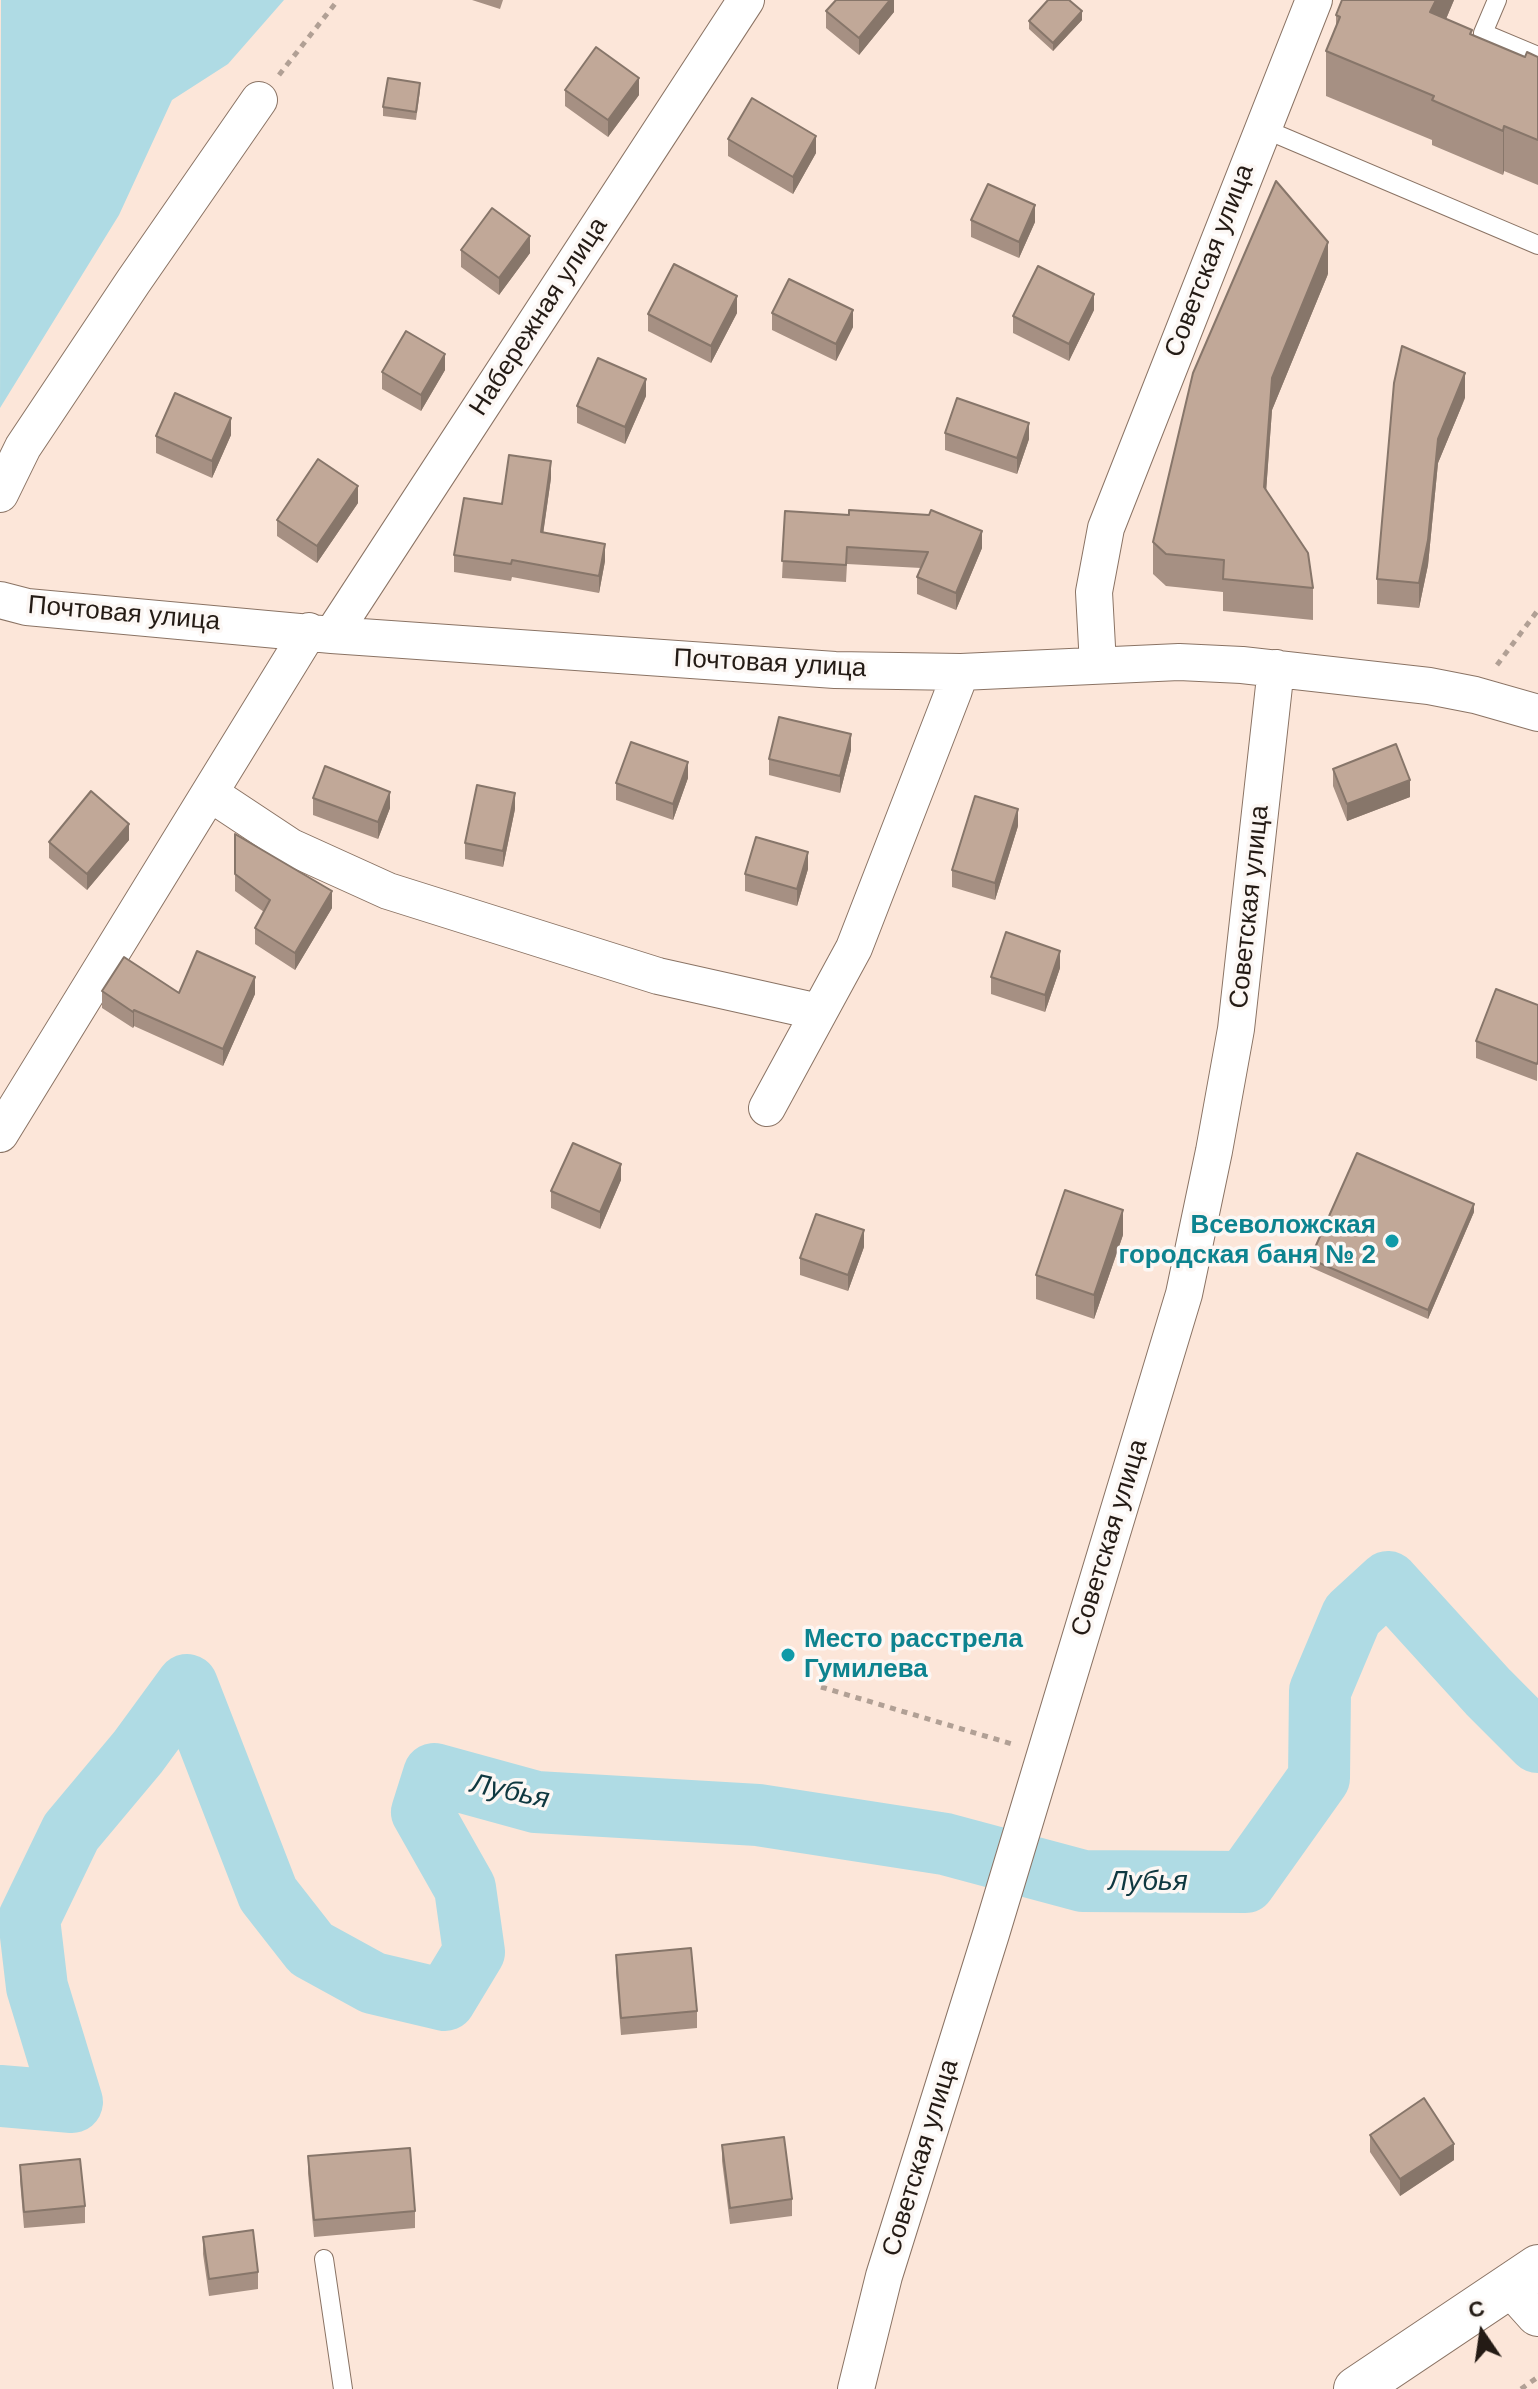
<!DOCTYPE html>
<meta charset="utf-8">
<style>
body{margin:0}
#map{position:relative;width:1538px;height:2389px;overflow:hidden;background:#fce6d9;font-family:Arial,sans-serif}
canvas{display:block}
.north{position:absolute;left:1442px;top:2293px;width:80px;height:80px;-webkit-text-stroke:6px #fcf7f4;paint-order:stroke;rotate:347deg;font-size:22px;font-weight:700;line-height:32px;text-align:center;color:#241b15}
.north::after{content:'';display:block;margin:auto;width:28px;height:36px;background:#241b15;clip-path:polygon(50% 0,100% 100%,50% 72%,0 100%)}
</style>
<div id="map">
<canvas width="1538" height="2389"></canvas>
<div class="north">С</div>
</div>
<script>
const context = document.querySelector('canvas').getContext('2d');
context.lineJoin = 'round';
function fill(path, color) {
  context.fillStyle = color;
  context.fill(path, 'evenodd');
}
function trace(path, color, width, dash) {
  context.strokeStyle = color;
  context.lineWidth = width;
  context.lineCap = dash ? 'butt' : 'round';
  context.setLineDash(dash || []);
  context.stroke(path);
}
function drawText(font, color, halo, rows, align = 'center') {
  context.font = font + ' Arial,sans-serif';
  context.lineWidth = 7;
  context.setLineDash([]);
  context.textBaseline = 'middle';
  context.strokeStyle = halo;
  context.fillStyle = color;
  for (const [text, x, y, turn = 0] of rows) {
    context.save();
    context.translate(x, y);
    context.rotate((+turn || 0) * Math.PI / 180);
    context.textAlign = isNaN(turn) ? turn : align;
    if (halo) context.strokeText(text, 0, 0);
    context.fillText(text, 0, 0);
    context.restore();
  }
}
fill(new Path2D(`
 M1,0H284L228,64L172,100L119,215L0,408Z`), '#afdbe4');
trace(new Path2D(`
 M0,2096L72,2102L37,1987L29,1919L71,1832L138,1752L187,1685L268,1894L311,1949L373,1983L445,2000L474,1952L465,1888L422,1812L434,1774L536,1802L758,1815L945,1844L1083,1881L1245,1882L1319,1778L1320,1691L1352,1615L1388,1582L1488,1692L1538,1742`), '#afdbe4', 62);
const service = new Path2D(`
 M1497,0L1483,33L1538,56
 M1262,128L1538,245
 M324,2259L343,2389`);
const minor = new Path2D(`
 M0,494L23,447L133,282L259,100
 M0,600L27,607L332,635L835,670L961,672L1179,662L1242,665L1429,686L1475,695L1538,713
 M332,635L746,0
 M1098,665L1094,592L1106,528L1314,0
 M211,794L291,847L388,891L658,976L819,1012
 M767,1108L854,948L961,672
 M0,1134L309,631
 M856,2389L884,2276L991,1934L1184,1294L1214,1151L1236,1029L1276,668`);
const tertiary = new Path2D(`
 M1512,2285L1538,2314
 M1356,2389L1538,2267`);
trace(service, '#8a7364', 20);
trace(minor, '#8a7364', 38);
trace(tertiary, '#8a7364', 46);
trace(new Path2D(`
 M279,75L338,0
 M1497,665L1538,610
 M821,1687L1012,1744
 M1521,2389L1538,2377`), '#b1a095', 5, [6, 6]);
trace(service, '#fff', 18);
trace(minor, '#fff', 36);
trace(tertiary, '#fff', 44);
fill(new Path2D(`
 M472,0H503L500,9Z
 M894,0V12L859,55L826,28V11Z
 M1342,0H1454L1446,19L1472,35L1525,57H1538V185L1504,171L1503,175L1432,145V140L1326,96V51L1336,26V15Z
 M1082,20L1053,51L1029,29V21Z
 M565,90L639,95L608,137L565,106Z
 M420,91L416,120L383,116V107Z
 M728,139L816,153L793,194L728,156Z
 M971,220L1035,222L1019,258L971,237Z
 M461,250L530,253L499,295L461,267Z
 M1328,274L1272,410L1266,491L1313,588V620L1223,611V592L1166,586L1153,574V542Z
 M1094,310L1069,361L1013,333V316Z
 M737,313L711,363L648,331V314Z
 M772,313L853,327L836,361L772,330Z
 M445,370L421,411L382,389V372Z
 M646,396L625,444L577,423V406Z
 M1465,398L1438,463L1428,565L1419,608L1377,604V579Z
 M945,433L1029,439L1017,474L945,450Z
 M231,435L212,478L156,453V436Z
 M551,478L543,533L605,561L599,593L512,577L511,581L454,572V555L502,504Z
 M358,503L317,563L277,536V520Z
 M785,511L982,548L956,610L917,594V577L921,568L847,564L846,582L782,578Z
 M851,750L840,793L769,775V759Z
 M1333,769L1410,797L1347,821L1333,786Z
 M688,778L673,820L616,800V783Z
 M313,798L390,808L378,839L313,815Z
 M515,809L503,867L465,859V843Z
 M1018,826L995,900L952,887V870Z
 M235,834L332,908L295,970L255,944V928L264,912L235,891Z
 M129,840L87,890L49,858V842Z
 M808,869L797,906L745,891V874Z
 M1060,968L1045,1012L991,994V977Z
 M102,991L179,993L255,994L223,1066L134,1026L133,1028L102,1008Z
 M1538,1005L1537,1081L1476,1058V1041Z
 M621,1180L600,1229L551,1208V1191Z
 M1474,1212L1428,1319L1310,1267V1259Z
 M1123,1235L1094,1319L1036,1299V1275Z
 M864,1247L848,1291L800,1275V1258Z
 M616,1955L697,2011V2028L621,2035L616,1972Z
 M1370,2135L1454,2160L1400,2196L1370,2152Z
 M722,2145L792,2199V2216L730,2224L722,2161Z
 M308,2156L415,2211V2228L314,2237L308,2173Z
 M20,2165L85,2206V2223L24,2228L20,2181Z
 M203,2237L258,2272V2289L209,2296L203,2254Z`), '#a69083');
fill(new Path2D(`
 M890,0H894V12L859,55V38Z
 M1436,0H1454L1430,57V12Z
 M1082,11V20L1053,51V43Z
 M639,78V95L608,137V120Z
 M1504,126V171L1503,175V131Z
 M816,136V153L793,194V177Z
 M1035,205V222L1019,258V242Z
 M530,236V253L499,295V278Z
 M1328,242V274L1272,410L1264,520V487L1272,378Z
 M1094,294V310L1069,361V344Z
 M737,296V313L711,363V346Z
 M853,310V327L836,361V344Z
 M445,354V370L421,411V395Z
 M1465,373V398L1438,463L1428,565L1419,608V583L1438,439Z
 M646,379V396L625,444V427Z
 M231,418V435L212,478V461Z
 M1029,423V439L1017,474V458Z
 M551,461V478L541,549V532Z
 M358,486V503L317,563V546Z
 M982,531V548L956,610V593Z
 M605,544V561L599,593V576Z
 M851,734V750L840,793V776Z
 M688,762V778L673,820V804Z
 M1410,780V797L1347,821V804Z
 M390,792V808L378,839V822Z
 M515,793V809L503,867V851Z
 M1018,809V826L995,900V883Z
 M129,824V840L87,890V874Z
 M808,852V869L797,906V889Z
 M332,891V908L295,970V953Z
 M1060,951V968L1045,1012V995Z
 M255,977V994L223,1066V1049Z
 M134,1010V1026L133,1028V1012Z
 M621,1164V1180L600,1229V1212Z
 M1474,1204V1212L1428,1319V1310Z
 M1123,1210V1235L1094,1319V1295Z
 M864,1230V1247L848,1291V1275Z
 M1454,2144V2160L1400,2196V2179Z`), '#87766a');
const building = new Path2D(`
 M836,0H890L859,38L826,11Z
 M1048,0H1069L1082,11L1053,43L1029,21Z
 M1342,0H1436L1430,12L1472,30L1470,34L1525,57L1527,52L1538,57V140L1504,126L1503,131L1432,100L1434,96L1326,51L1340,17L1336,15Z
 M596,47L639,78L608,120L565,90Z
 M388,78L420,83L416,112L383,107Z
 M752,98L816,136L793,177L728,139Z
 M1276,181L1328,242L1272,378L1264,487L1308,553L1313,588L1223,579L1224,560L1166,554L1153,542L1193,373Z
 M988,184L1035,205L1019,242L971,220Z
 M492,208L530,236L499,278L461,250Z
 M674,264L737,296L711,346L648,314Z
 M1038,266L1094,294L1069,344L1013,316Z
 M789,279L853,310L836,344L772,313Z
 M406,331L445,354L421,395L382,372Z
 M1402,346L1465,373L1438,439L1428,540L1419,583L1377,579L1394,383Z
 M598,358L646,379L625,427L577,406Z
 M175,393L231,418L212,461L156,436Z
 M957,398L1029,423L1017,458L945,433Z
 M509,455L551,461L541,532L605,544L599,576L512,560L511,564L454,555L464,498L502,504Z
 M318,459L358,486L317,546L277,520Z
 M849,510L929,515L931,510L982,531L956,593L917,577L928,552L847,547L846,565L782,561L785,511L849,515Z
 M779,717L851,734L840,776L769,759Z
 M631,742L688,762L673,804L616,783Z
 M1396,744L1410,780L1347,804L1333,769Z
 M325,766L390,792L378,822L313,798Z
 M477,785L515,793L503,851L465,843Z
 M91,791L129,824L87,874L49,842Z
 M975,796L1018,809L995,883L952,870Z
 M235,834L332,891L295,953L255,928L270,900L235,874Z
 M756,837L808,852L797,889L745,874Z
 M1006,932L1060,951L1045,995L991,977Z
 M197,951L255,977L223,1049L134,1010L133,1012L102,991L124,957L179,993Z
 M1496,989L1538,1005V1061L1537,1064L1476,1041Z
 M573,1143L621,1164L600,1212L551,1191Z
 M1357,1153L1474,1204L1428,1310L1310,1259Z
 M1065,1190L1123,1210L1094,1295L1036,1275Z
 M816,1214L864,1230L848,1275L800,1258Z
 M691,1948L697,2011L621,2018L616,1955Z
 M1424,2098L1454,2144L1400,2179L1370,2135Z
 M784,2137L792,2199L730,2208L722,2145Z
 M410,2148L415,2211L314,2220L308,2156Z
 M80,2159L85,2206L24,2212L20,2165Z
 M253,2230L258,2272L209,2279L203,2237Z`);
fill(building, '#c1a898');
trace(building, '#87766a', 2);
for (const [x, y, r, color] of [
 [1392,1241,8,"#0f9aa8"],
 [788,1655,8,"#0f9aa8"]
]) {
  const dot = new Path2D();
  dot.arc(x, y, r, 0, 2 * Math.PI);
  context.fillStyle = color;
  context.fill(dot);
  trace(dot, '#fcf7f4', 3);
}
drawText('26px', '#241b15', '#fcf7f4', [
 ["Советская улица",1210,261,-69],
 ["Набережная улица",539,317,-57],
 ["Почтовая улица",124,614,5],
 ["Почтовая улица",770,664,3],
 ["Советская улица",1250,907,-84],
 ["Советская улица",1110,1538,-73],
 ["Советская улица",921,2158,-73]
]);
drawText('bold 26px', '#0d838f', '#fcf7f4', [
 ["Всеволожская",1376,1226],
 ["городская баня № 2",1376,1256],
 ["Место расстрела",804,1640,"left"],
 ["Гумилева",804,1670,"left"]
], 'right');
drawText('italic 28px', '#0f3840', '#fcf7f4', [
 ["Лубья",510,1792,12],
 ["Лубья",1148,1882]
]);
</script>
